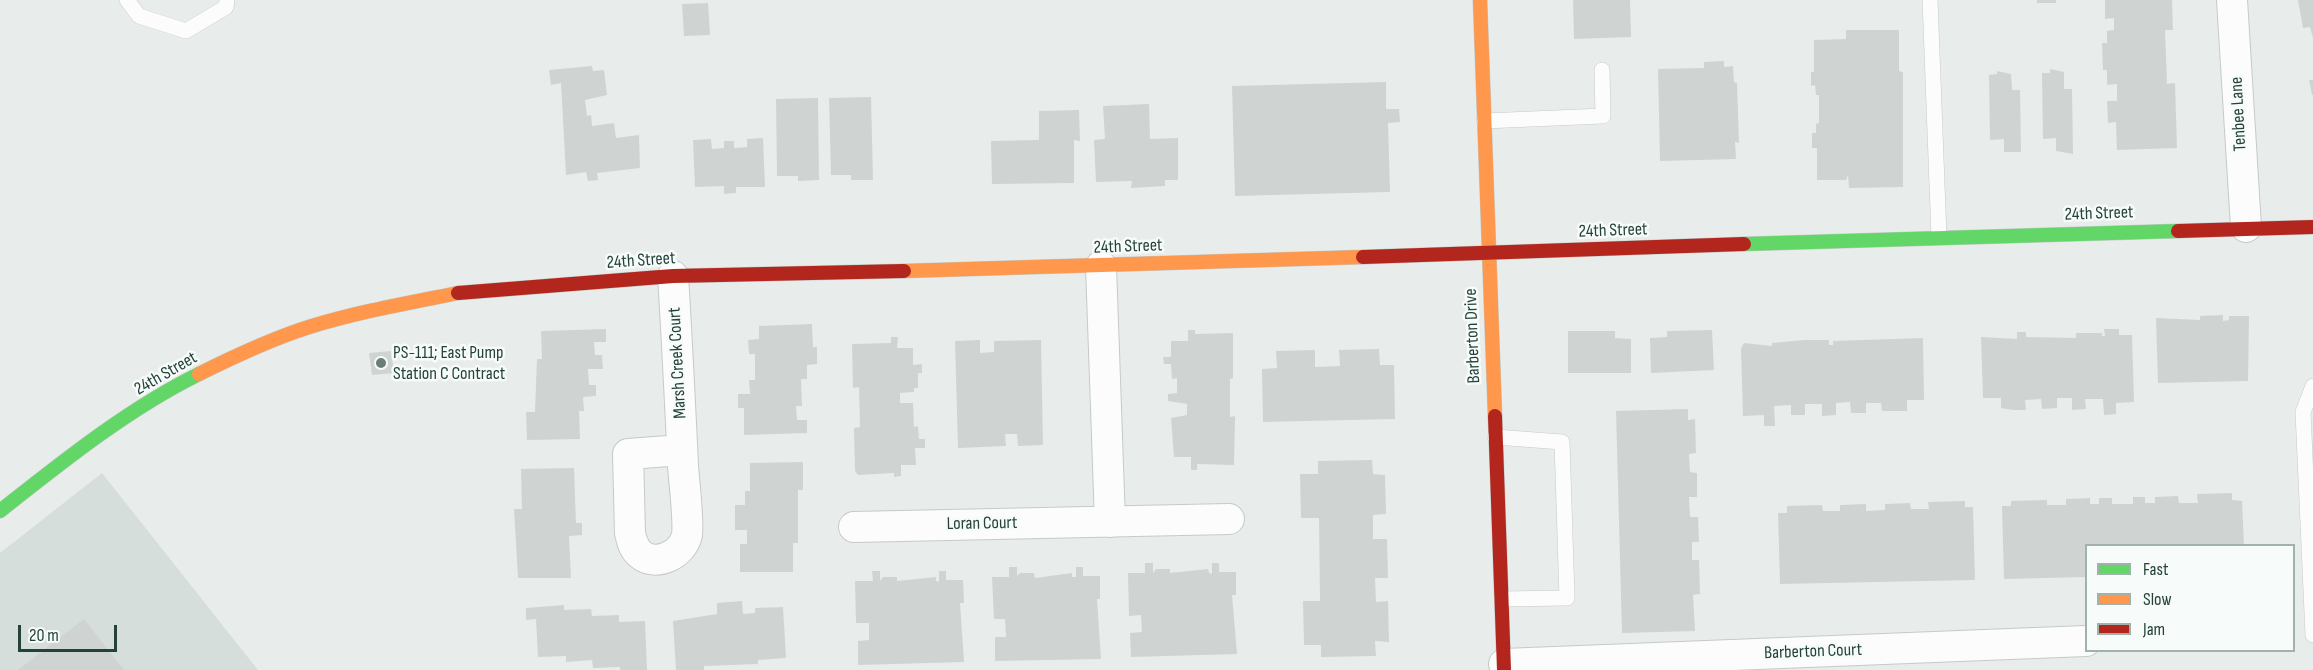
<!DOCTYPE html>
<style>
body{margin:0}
#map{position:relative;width:2313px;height:670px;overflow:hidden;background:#e8edeb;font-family:"Sofia Sans Condensed",sans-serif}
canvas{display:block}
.legend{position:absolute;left:2085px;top:544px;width:210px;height:108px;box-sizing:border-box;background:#f7fbf9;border:2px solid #a3b1ad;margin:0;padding:8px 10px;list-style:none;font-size:18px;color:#24423a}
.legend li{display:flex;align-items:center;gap:12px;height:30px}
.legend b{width:30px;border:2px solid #a3b1ad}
.scale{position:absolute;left:18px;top:625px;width:99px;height:27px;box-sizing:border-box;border:3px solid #24423a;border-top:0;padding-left:8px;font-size:18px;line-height:21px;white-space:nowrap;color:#24423a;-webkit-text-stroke:4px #f7fbf9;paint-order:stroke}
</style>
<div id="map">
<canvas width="2313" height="670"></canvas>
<ul class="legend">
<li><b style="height:8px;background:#63d668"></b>Fast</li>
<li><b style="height:8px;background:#ff974d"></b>Slow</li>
<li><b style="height:8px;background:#b3261e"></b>Jam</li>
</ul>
<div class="scale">20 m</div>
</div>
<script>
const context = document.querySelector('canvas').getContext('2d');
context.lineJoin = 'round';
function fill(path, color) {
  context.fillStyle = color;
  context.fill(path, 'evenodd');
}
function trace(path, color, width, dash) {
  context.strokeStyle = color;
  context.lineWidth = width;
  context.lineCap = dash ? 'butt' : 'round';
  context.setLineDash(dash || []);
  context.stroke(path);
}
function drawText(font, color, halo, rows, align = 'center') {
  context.font = font + ' "Sofia Sans Condensed",sans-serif';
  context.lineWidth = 5;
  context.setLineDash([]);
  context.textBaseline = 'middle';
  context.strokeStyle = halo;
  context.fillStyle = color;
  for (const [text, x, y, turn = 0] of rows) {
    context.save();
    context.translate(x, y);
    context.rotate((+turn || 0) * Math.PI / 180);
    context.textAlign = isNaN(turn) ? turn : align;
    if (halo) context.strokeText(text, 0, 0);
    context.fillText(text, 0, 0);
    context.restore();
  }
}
fill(new Path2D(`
 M102,473L258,670H0V553Z`), '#d6dedb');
fill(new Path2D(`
 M1573,0H1630L1631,37L1574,39Z
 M2037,0H2056V3H2037Z
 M2105,0H2172L2173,30H2165L2167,84L2175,83L2177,148L2117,150L2116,122L2108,123L2107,101H2117V84L2107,85V70H2103L2102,43H2107V31L2114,30V18L2105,19Z
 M2298,0H2313V38L2310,27L2303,28Z
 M708,3L710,35L684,36L682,4Z
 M1846,30H1899V71L1903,72V187L1849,188L1848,175L1846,180H1817V148H1812V133H1816V124L1819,123V95H1816L1815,85L1811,86V72H1814V40L1846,39Z
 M1724,61V67L1733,66L1734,82L1737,83L1739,143L1735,142L1736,159L1660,161L1658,69L1704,68V62Z
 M592,66L593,71L604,70L607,95L585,100L587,116L591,115L592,126L614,123L616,138L639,135L640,168L597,173L598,180L588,181L586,172L566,175L561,83L551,85L549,70Z
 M2050,69L2064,72V89H2072L2073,154L2056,151V138L2043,139L2042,73H2050Z
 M1997,71L2011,74L2012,90H2020L2021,152H2004V139L1990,140L1989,75L1997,74Z
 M2309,80H2313V95H2312Z
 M1386,82V109H1399L1400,122L1388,123L1390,192L1235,196L1232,86Z
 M871,97L873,180H851V175H831L829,98Z
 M818,98L819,180L798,181V176H777L776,99Z
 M1149,104L1150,139L1178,138V180H1165V186L1131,188L1132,181L1096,182L1094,140L1105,139L1103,106Z
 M1079,110L1080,141L1074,140V183L992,184L991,141L1039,140V111Z
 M763,138L765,187H736V193L724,194V186L695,187L693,140L711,139L712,149L724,148V141H734V148L747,147V139Z
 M2223,315V321L2229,320V316H2249L2248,381L2158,383L2156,318L2200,320V316Z
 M812,324L813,347H817V364L807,365V379H801L802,406H796L797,420H807V433L744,435V408H738V394H750L749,380H755V354H749L748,340L759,339V326Z
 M606,329V342H594L595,355H602L603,369H588L589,385H596V396L583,397L584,411H579L580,439L527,440L526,412H535L537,359H542L541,331Z
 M2104,329H2119V335H2132L2134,402L2116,403V414L2104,415L2103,399H2085L2086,409L2072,410V398H2057V408L2042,409L2041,399L2025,400L2026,410H2013L2001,408V398H1983L1981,337L2017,339V332H2026V337L2076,338V333H2102V336H2105Z
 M1188,330H1195V334L1233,333V378L1230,379V417L1235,416L1234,465L1197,464V470H1191V457H1174L1171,418L1187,415V404L1168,401V394L1177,393V378L1172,379L1171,364H1164L1163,357H1171V341H1188Z
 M1712,330L1714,370L1651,373L1650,338L1667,337V331Z
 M1568,331H1615V338L1631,339V373H1568Z
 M891,337H898L897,348H913V365L922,364V373H918V388H914V392L900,393V403H913L914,427L918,426L919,439H925V448H915L916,465H901V476L894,477V473L858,475L855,471L854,428L860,427L859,387L853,388L852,344L891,343Z
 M1923,338L1924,400H1907V411H1882L1881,403H1866V413H1851L1850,402L1836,403V415L1822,416V404H1805V415H1791V405L1774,406L1775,426H1764V415L1743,416L1741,348L1744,343L1772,346V343L1804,340H1829V345H1833V341Z
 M980,340V353L994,352V341L1041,340L1043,445L1018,446L1017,434H1005L1006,446L958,448L955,341Z
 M1379,349L1380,365H1394L1395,419L1263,422L1262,369L1277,368L1276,351L1315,350V367L1340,366L1339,350Z
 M391,351L394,373L372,375L369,353Z
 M1688,409V420L1695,419L1696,453L1689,454L1690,472L1697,473V497H1689L1690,517H1698L1699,542H1692V560H1699L1700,594L1693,595L1695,631L1622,633L1616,411Z
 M1372,460L1373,474L1385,475L1386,514L1373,515V539H1387L1388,578H1375L1376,602L1388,601L1389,642L1375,641L1376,656L1321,657V645H1304L1303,601H1320L1319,518H1301L1300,474H1318V461Z
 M803,462V490H798V543H793V572H740V544H747V530H735V505H745V491H750V463Z
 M574,468L576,523H582V535L569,536L571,578H518L514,509H522L521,469Z
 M2232,493V500L2242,501L2244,546H2086V577L2004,579L2002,506H2011V501L2047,500V505H2066V499L2090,498V504H2099V498H2112V504H2133V497H2145V503H2155V497L2178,496L2179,503H2198L2197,494Z
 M1965,501V507H1973L1975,580L1780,584L1778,513H1787V506L1822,505L1823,511H1840V505L1866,504V511L1885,510V504L1910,503L1911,509H1929L1928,502Z
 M1145,563H1153V573L1156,569H1170V573L1208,569L1209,573L1212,574V563H1219V572H1236V595H1232L1237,654L1131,657L1130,633L1142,632L1141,615L1129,616L1128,573H1145Z
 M1009,567H1017V576L1020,573H1034L1035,578L1072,573V577H1076V567H1083V576H1100V599H1097L1101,659L995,661V637H1006L1005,619H994L992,577H1009Z
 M872,571H880V581L883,577H897V581L936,577V581L939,582V571H946V580H963L964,603H960L964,662L858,665V641L869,640V623H856L855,581H873Z
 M742,601L743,614L755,613V608L783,607L786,658L758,660V664L704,666V670H676L673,621L717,614V603Z
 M564,605V610L591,609L592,616L619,615V622L645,621L647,670H620V667L593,668L592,660L566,662V656L538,657L536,619L526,620V608Z
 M84,619L124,670H18Z`), '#cfd4d2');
const lane = new Path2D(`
 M127,0L139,16L186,31L226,7L227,0
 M1930,0L1939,237
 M1484,121L1603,116L1602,70
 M2313,386L2303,412L2313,635
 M1495,437L1562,442L1567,598L1502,599`);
const street = new Path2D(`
 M2232,0L2246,227
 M1101,266L1110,522
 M673,276C677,339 680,402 683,465C684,482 689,520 687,535C683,554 656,568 640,554C633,548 632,541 630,533L628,454L682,450
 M854,527L1229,519
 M1504,664L2086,641`);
const fast = new Path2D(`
 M1744,244L2178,231
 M0,511C62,462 128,409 199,374`);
const slow = new Path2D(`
 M1480,0L1495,416
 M904,271L1363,257
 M199,374C235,356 271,339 309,327C357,312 408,303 458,293`);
const jam = new Path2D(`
 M2178,231L2313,227
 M1363,257L1744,244
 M458,293L673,276L904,271
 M1495,416L1504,670`);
trace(lane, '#c5cac8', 16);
trace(street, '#c5cac8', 32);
trace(fast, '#c3cbc8', 15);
trace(slow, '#c3cbc8', 15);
trace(jam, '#c3cbc8', 15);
trace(lane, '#fcfcfc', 15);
trace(street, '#fcfcfc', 30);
trace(fast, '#63d668', 14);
trace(slow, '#ff974d', 14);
trace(jam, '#b3261e', 14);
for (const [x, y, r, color] of [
 [381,363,6,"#697e78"]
]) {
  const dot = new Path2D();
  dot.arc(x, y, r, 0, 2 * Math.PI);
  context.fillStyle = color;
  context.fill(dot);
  trace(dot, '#f7fbf9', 2);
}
drawText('18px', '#24423a', '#f7fbf9', [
 ["Tenbee Lane",2239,114,-93],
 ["24th Street",2099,214,-2],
 ["24th Street",1613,231,-2],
 ["24th Street",1128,247,-2],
 ["24th Street",641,261,-4],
 ["Barberton Drive",1473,336,-92],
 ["Marsh Creek Court",678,363,-93],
 ["24th Street",166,374,-30],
 ["Loran Court",982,524,-1],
 ["Barberton Court",1813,652,-2]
]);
drawText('18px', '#24423a', '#f7fbf9', [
 ["PS-111; East Pump",393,353],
 ["Station C Contract",393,374]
], 'left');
</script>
